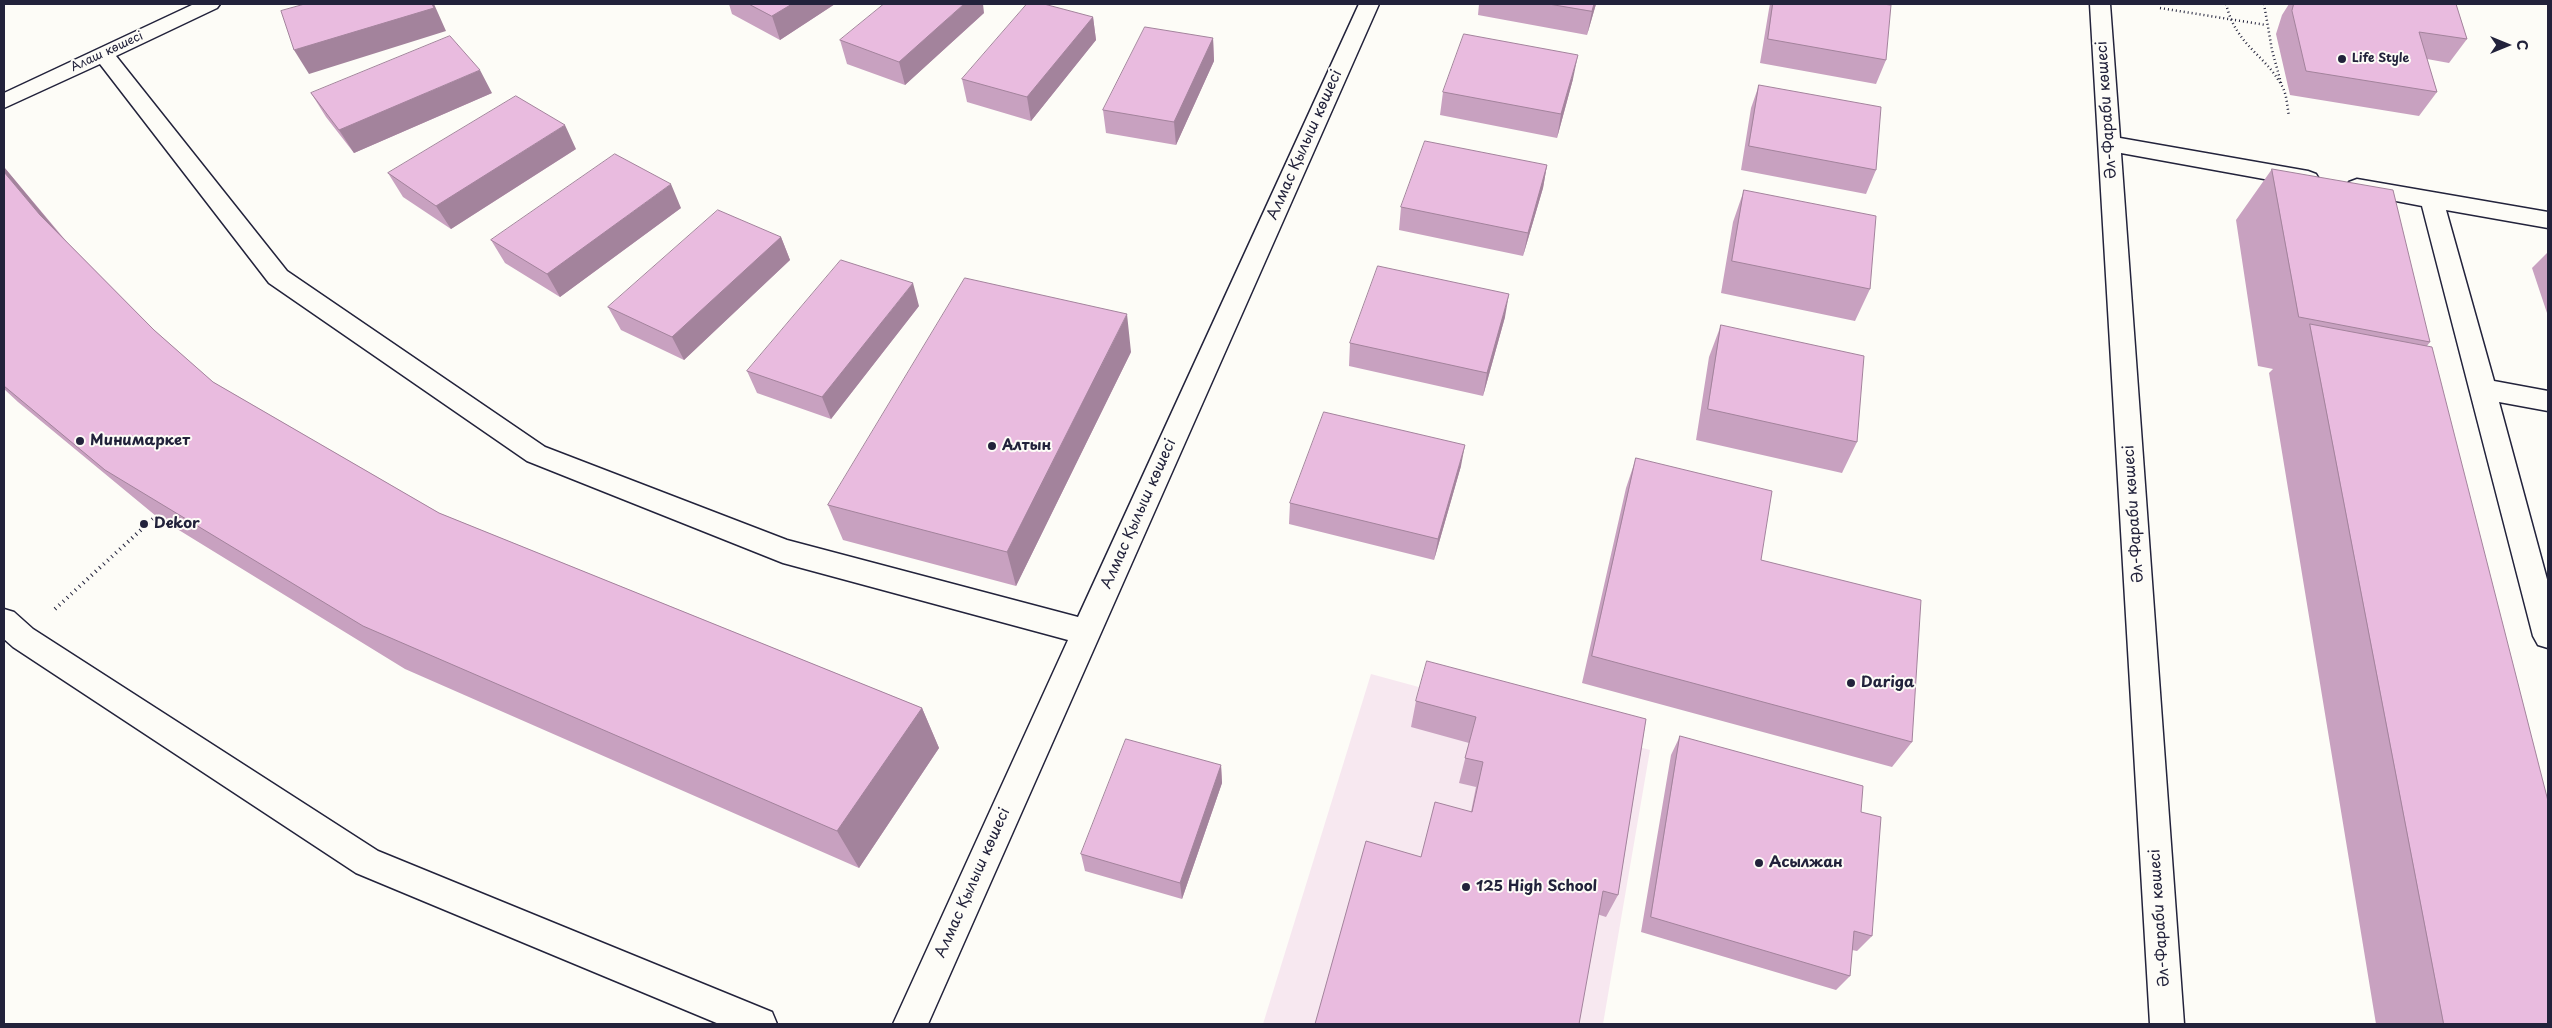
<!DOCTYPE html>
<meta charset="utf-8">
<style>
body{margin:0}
#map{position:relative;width:2552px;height:1028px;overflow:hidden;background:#fdfcf7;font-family:"Playpen Sans",sans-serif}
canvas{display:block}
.frame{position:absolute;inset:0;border:5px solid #22223b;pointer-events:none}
.north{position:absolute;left:2482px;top:20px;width:50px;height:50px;-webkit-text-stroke:4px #fdfcf7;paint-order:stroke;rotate:90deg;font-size:14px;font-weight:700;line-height:20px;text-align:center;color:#22223b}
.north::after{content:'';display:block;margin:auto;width:18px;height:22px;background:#22223b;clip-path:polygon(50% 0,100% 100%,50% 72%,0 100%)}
</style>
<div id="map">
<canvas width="2552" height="1028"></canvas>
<div class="frame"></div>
<div class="north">С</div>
</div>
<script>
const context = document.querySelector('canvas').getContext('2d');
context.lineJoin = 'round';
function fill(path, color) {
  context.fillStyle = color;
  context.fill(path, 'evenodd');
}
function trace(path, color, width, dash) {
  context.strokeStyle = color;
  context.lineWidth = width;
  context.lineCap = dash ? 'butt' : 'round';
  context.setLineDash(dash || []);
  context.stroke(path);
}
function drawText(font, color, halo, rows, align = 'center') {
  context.font = font + ' "Playpen Sans",sans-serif';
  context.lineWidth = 4;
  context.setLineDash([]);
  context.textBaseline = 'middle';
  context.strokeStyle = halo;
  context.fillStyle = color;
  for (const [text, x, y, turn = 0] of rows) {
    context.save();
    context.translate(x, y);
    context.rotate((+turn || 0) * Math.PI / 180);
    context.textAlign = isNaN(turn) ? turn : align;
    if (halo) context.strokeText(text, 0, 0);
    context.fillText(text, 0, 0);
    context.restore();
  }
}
fill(new Path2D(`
 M1371,674L1650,750L1603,1024H1263Z`), '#f7e8f0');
const minor = new Path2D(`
 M194,4H220L217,8L116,56L287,271L545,447L787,540L1078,617L1359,4H1379L928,1024H893L1068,640L783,563L527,461L269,283L100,64L4,108V93Z
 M2090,4H2110L2120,138L2308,171L2316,174L2319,179L2316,184L2308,187L2121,153L2184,1024H2150Z
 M2357,179L2548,212V228L2446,210L2494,381L2548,391V411L2499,402L2548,583V648L2538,645L2533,636L2422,206L2349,192L2346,187L2349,182Z
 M4,609L14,612L33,629L378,851L772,1012L777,1024H719L356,873L13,647L4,639Z`);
trace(minor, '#22223b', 3);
trace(new Path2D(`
 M2226,4C2237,47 2264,53 2282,86C2287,95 2287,106 2289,116
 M2264,4L2272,50L2281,83
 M2160,8L2266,25`), '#22223b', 2.5, [1, 3]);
trace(new Path2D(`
 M55,609L156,516`), '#22223b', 4, [1, 4.5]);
fill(minor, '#fdfcf7');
fill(new Path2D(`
 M729,4H835L780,40L732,14Z
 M1479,4H1596L1587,35L1478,15Z
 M1770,4H1882L1886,60L1876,84L1760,63L1769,9Z
 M2289,4H2456L2467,39L2449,63L2427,59L2437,92L2419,116L2290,95L2276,34L2282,15Z
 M984,13L905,85L847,64L840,40Z
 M1093,17L1096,40L1031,121L967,102L962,79Z
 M1213,38L1214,61L1176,145L1106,133L1103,110Z
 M1573,79L1557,138L1440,115L1443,92Z
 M1759,85L1876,170L1866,194L1741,170L1751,108Z
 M311,93H492L354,153L326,117Z
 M576,149L451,229L403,197L388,173Z
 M1547,165L1543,188L1523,256L1399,230L1401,207Z
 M4,167L67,242L154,330L213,382L439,513L922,708L939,748L859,868L405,669L156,516L18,402L4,389Z
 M2272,169L2430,342L2427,346L2548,1024H2376L2269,373L2273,369L2258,366L2236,220Z
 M1744,190L1870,289L1855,321L1721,293L1733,222Z
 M681,208L560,297L505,263L491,240Z
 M781,237L790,260L684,360L621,330L608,307Z
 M2548,252V316L2532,268Z
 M919,306L831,419L757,393L747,371Z
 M1505,317L1483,396L1349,366L1350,343Z
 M1721,325L1857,442L1842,473L1696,440L1709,357Z
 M1131,352L1016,586L843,540L828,505Z
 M1636,458L1912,742L1892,767L1582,683L1626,488Z
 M1461,466L1434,560L1289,524L1290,503Z
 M1416,701L1646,719L1618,895L1606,917L1421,857L1471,812L1476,787L1459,783L1469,743L1411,727Z
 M1680,736L1861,812L1872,936L1857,951L1852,950L1850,976L1836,990L1641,932L1671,755Z
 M1221,765L1222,783L1182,899L1085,871L1081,854Z`), '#c8a1c0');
fill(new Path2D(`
 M432,4H434L446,31L309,74L294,50Z
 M792,4H835L780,40L772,16Z
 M964,4H983L984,13L905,85L899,62Z
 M1594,4H1596L1587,35L1592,11Z
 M1093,17L1096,40L1031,121L1027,97Z
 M1213,38L1214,61L1176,145L1174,122Z
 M1578,55L1573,79L1557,138L1561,114Z
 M480,70L492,93L354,153L339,130Z
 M565,125L576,149L451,229L436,206Z
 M1547,165L1543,188L1523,256L1528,233Z
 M4,167L86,266L40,215L4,172Z
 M671,184L681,208L560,297L547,274Z
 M781,237L790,260L684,360L672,337Z
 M913,283L919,306L831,419L822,397Z
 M1509,294L1505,317L1483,396L1487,373Z
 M1127,314L1131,352L1016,586L1007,552Z
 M1465,445L1461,466L1434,560L1438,539Z
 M922,708L939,748L859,868L837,831Z
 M1221,765L1222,783L1182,899L1180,883Z`), '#a3839c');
const building = new Path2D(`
 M305,4H432L434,8L294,50L281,11Z
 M749,4H792L772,16Z
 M884,4H964L899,62L840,40Z
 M1027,4H1044L1093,17L1027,97L962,79Z
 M1549,4H1594L1592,11Z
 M1773,4H1882L1891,5L1886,60L1768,39Z
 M2294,4H2456L2467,39L2419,32L2437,92L2306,71L2292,11Z
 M1145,27L1213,38L1174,122L1103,110Z
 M1464,34L1578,55L1561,114L1443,92Z
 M450,36L480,70L339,130L311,93Z
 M1759,85L1881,107L1876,170L1749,146Z
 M516,96L565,125L436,206L388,173Z
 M1425,141L1547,165L1528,233L1401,207Z
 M615,154L671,184L547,274L491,240Z
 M2272,169L2393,190L2430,342L2299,317Z
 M4,172L40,215L154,330L213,382L439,513L922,708L837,831L363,626L105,470L4,386Z
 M1744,190L1876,216L1870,289L1732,261Z
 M718,210L781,237L672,337L608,307Z
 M841,260L913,283L822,397L747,371Z
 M1378,266L1509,294L1487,373L1350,343Z
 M965,278L1127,314L1007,552L828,505Z
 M2310,324L2432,347L2548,801V1024H2444Z
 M1721,325L1864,356L1857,442L1708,409Z
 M1324,412L1465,445L1438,539L1290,503Z
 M1636,458L1772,491L1761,560L1921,600L1912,742L1592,656Z
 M1427,661L1646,719L1618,895L1603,891L1579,1024H1315L1366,841L1421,857L1435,802L1472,812L1483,762L1465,758L1476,717L1416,701Z
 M1680,736L1863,786L1861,812L1881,817L1872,936L1854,931L1850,976L1651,917Z
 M1126,739L1221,765L1180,883L1081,854Z`);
fill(building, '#e9bbdf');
trace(building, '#a3839c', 1);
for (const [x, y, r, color] of [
 [2342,59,5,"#22223b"],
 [80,441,5,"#22223b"],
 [992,446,5,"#22223b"],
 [144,524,5,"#22223b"],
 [1851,683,5,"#22223b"],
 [1759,863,5,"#22223b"],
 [1466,887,5,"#22223b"]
]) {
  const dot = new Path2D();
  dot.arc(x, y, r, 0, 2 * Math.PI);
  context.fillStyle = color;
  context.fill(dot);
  trace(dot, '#fdfcf7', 2);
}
drawText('12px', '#22223b', '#fdfcf7', [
 ["Алаш көшесі",107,52,-25]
]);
drawText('bold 12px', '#22223b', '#fdfcf7', [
 ["Life Style",2352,59]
], 'left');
drawText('15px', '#22223b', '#fdfcf7', [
 ["Әл-Фараби көшесі",2107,110,-94],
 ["Алмас Қылыш көшесі",1305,145,-66],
 ["Алмас Қылыш көшесі",1139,514,-66],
 ["Әл-Фараби көшесі",2134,514,-94],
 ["Алмас Қылыш көшесі",973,883,-66],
 ["Әл-Фараби көшесі",2160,918,-94]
]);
drawText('bold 15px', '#22223b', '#fdfcf7', [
 ["Минимаркет",90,441],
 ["Алтын",1002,446],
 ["Dekor",154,524],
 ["Dariga",1861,683],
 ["Асылжан",1769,863],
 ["125 High School",1476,887]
], 'left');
</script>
